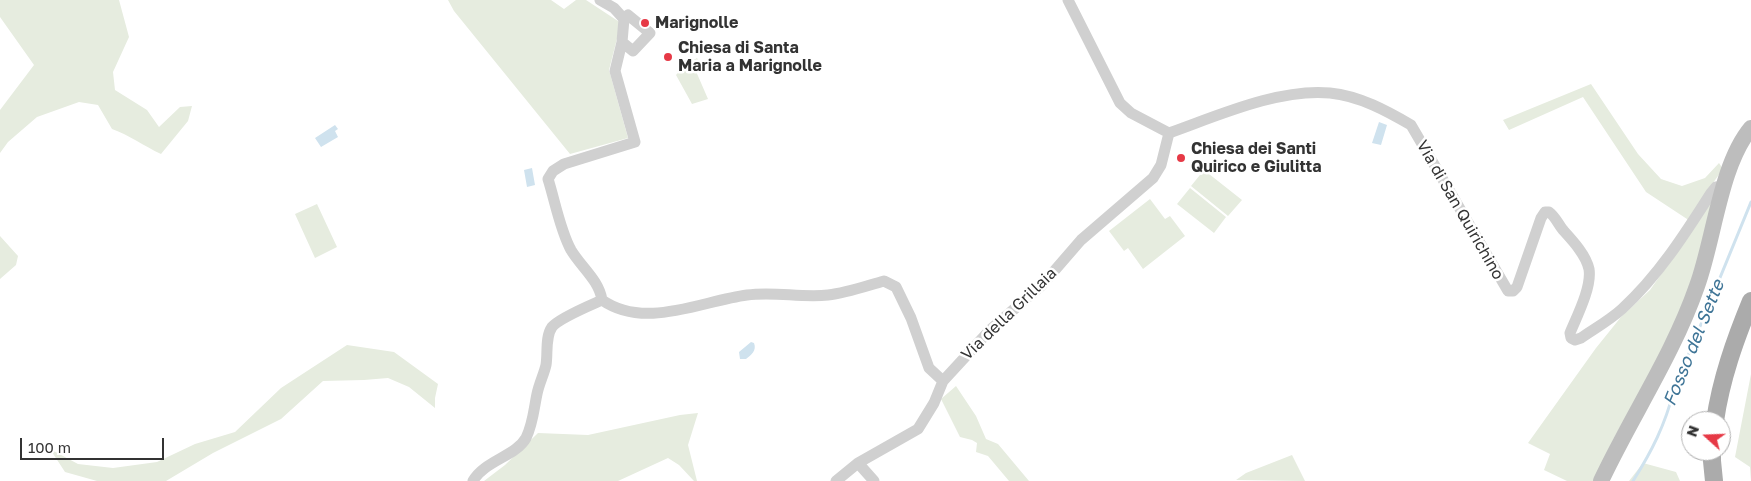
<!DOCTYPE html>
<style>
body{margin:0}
#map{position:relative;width:1751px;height:481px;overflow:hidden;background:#fff;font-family:"Golos Text",sans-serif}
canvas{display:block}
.north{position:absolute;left:1681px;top:411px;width:50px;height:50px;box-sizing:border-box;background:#fff;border:1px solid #adadad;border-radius:50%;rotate:290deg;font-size:14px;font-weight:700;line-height:20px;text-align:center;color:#333}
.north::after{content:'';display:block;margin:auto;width:18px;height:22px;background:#e63946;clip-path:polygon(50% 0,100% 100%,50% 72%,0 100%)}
.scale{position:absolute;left:20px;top:438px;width:144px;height:22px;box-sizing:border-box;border:2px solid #333;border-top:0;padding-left:6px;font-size:15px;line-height:18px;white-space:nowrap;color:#333;-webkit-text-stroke:4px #fff;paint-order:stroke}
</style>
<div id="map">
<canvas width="1751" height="481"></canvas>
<div class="north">N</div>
<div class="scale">100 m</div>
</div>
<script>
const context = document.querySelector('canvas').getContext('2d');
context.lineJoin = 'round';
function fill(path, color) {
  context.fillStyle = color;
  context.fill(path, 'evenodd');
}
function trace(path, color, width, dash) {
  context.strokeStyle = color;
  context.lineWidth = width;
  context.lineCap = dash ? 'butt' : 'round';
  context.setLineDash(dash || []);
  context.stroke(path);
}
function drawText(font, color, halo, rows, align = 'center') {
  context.font = font + ' "Golos Text",sans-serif';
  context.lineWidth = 5;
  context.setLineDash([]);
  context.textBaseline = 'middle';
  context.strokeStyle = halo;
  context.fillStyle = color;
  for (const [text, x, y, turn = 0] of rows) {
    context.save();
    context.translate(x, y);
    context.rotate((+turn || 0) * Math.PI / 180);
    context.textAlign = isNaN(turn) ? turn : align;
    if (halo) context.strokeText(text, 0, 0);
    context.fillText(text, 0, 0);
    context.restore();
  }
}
fill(new Path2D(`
 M0,0H119L129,37L113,72L115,90L147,110L159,127L180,107L192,106L188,121L161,154C144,146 129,135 112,129L98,105L79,102L37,117L8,142L0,153V110L34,65L0,17Z
 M448,0H551L564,9L576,0H586L621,23L609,70L628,138L570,154L454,11Z
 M697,58L701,65L695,69L708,99L692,104L676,75L685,65Z
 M1591,84L1638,154L1661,179L1682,186L1705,178L1719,163L1723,169L1713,183L1715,205L1682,309L1658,361L1615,436L1593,481H1567L1544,470L1550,454L1528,443L1596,348L1621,317L1650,290L1693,229L1687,219L1646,192L1583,97L1509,130L1503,120Z
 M1204,170L1242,200L1228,216L1191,186Z
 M1190,188L1226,217L1214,233L1177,204Z
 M1150,199L1165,219L1170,216L1185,236L1143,269L1128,248L1124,251L1109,231Z
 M317,204L337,247L315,258L295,214Z
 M0,236L18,256L16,265L0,279Z
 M347,345L394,352L438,384L435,398V408L409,387L388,378L364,380L323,381L281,419L213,453L166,481H97L65,472L50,449L78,464L113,468L157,462L195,444L235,432L281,388Z
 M1751,374V481L1750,467L1735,457Z
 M956,386L976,416L986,439L998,444L1029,481H1009L988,456L976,452L977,443L972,440L960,437L941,399Z
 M698,413L688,445L697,481H694L679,465L668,458L618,481H484L505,465L538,433L588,435L680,415Z
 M1292,455L1305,481L1236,480L1246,473Z
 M1643,463L1676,472L1680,481H1629Z`), '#e6ecdf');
fill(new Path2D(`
 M1379,122L1387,125L1381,145L1372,143Z
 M335,125L338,129L335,131L338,137L321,147L315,138Z
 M532,168L535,185L527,187L524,170Z
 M751,342L754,343C757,351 751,355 746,359H740L739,352Z`), '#cfe2ee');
trace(new Path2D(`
 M1633,481C1652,451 1665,425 1674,390L1751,202`), '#cfe2ee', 3);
trace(new Path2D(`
 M1068,0L1120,103L1131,113L1169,133C1217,116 1279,88 1330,93C1360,96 1387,111 1411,125L1508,291H1513L1517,287L1541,218L1545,212H1549C1555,216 1558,224 1563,230C1573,241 1586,255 1589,269C1592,287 1577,316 1570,333L1571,338L1575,340L1581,338C1594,329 1610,320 1622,309C1658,276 1685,234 1711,193L1716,187L1724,186
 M622,42L633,51L650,33L628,15L624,19
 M602,300C645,330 701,301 747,295C774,291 801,298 828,295C847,293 866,286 884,281L896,287L911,318L929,368L943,381
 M858,463L874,481
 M473,481C484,461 516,456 526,438C533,424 534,408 537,394C539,384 544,374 546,365C548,353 545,337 552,327C559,318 591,305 602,300C599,280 581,267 571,250C560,230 555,201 548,179L553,171L564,164L635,142L615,71L622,42L624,19L614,8L600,0
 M836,481L858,463L918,429L934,403L943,381L990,330L1042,285L1081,240L1153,178L1161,165L1169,133`), '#d0d0d0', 11);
trace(new Path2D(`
 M1601,481C1632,415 1673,355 1697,286C1714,240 1720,165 1751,128`), '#bdbdbd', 16);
trace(new Path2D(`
 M1715,421C1721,379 1735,340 1751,301
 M1712,451V461L1714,481`), '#ababab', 18);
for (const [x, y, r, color] of [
 [645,23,5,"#e63946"],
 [668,57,5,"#e63946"],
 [1181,158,5,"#e63946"]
]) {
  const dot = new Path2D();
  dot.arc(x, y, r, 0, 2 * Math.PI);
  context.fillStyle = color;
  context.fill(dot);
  trace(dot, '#fff', 2);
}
drawText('bold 16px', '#333', '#fff', [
 ["Marignolle",655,23],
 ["Chiesa di Santa",678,48],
 ["Maria a Marignolle",678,66],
 ["Chiesa dei Santi",1191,149],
 ["Quirico e Giulitta",1191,167]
], 'left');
drawText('16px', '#333', '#fff', [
 ["Via di San Quirichino",1460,210,60],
 ["Via della Grillaia",1009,314,-44]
]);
drawText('italic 18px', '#3f7597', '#fff', [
 ["Fosso del Sette",1694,343,-68]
]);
</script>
